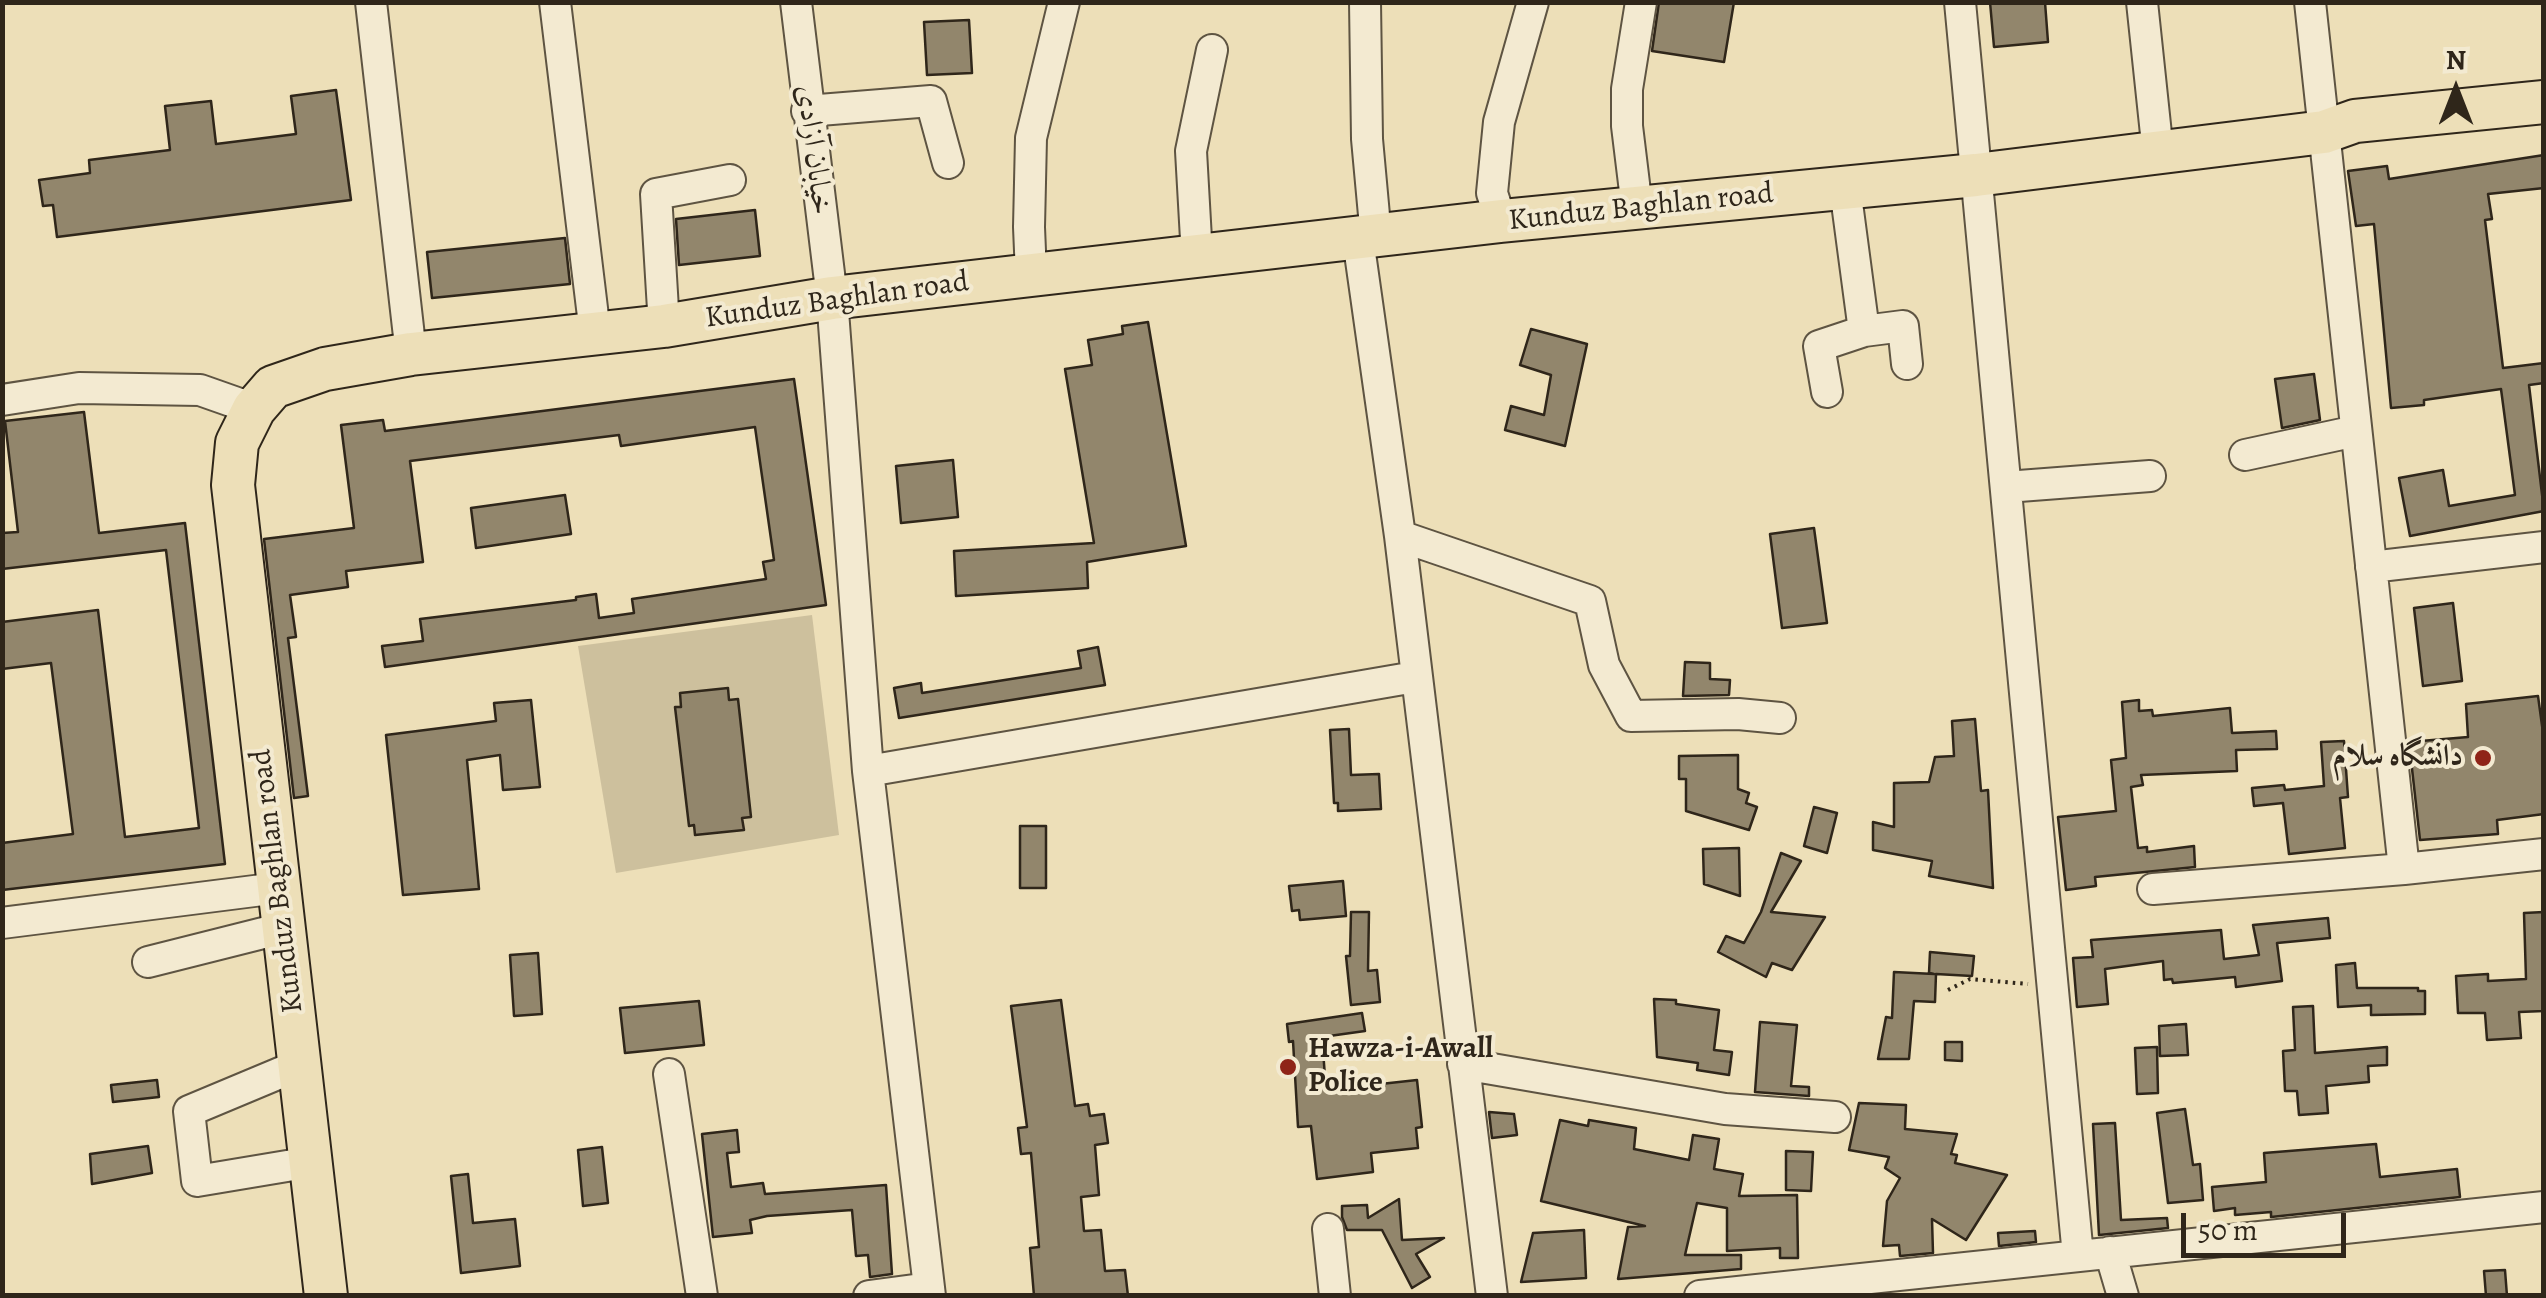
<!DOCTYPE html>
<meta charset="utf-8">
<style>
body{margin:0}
#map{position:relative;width:2546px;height:1298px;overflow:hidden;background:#eddfb8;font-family:Alegreya,serif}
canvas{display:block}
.frame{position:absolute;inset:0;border:5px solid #2f261a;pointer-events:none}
.north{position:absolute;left:2406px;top:40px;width:100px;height:100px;-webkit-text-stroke:8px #f3ead1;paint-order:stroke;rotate:0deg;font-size:28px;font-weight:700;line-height:40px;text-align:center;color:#2f261a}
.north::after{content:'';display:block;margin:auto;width:35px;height:45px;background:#2f261a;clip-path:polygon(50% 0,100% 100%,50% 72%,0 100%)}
.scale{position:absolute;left:2181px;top:1213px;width:165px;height:45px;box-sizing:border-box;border:5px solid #2f261a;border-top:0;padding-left:12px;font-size:30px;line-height:35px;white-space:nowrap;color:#2f261a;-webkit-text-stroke:8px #f3ead1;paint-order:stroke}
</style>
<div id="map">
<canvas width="2546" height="1298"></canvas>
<div class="frame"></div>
<div class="north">N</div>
<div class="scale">50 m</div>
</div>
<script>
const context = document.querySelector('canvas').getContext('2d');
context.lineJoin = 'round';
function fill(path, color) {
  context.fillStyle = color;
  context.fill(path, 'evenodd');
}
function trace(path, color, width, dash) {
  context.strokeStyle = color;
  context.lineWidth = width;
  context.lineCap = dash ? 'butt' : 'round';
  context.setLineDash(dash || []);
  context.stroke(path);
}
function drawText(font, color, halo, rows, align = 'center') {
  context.font = font + ' Alegreya,Amiri,serif';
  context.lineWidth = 8;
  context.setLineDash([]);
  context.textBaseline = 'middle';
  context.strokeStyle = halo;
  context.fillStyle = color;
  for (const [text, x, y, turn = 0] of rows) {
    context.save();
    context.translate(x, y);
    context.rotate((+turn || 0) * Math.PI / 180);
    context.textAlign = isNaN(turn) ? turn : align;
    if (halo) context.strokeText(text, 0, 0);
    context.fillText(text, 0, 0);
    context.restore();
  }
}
fill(new Path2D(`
 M812,615L839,835L616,873L578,646Z`), '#cdc09d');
const building = new Path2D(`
 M1659,2H1734L1724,62L1652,51Z
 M1990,2H2045L2048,42L1994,47Z
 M969,20L972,73L927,75L924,22Z
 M336,90L351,200L57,237L53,205L43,206L39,180L90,173L89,160L170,150L165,106L211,101L216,144L296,134L291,96Z
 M2544,155V188L2488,194L2492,219L2485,220L2503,368L2544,363V383L2529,385L2544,511L2410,536L2399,478L2443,470L2449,506L2515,495L2501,389L2424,400V405L2391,408L2374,224L2356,226L2348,171L2387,166L2389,179Z
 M755,210L760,256L679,265L676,219Z
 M565,238L570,284L432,298L427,252Z
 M1148,322L1186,546L1087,562L1088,588L956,596L954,551L1094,543L1065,369L1092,365L1088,340L1123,334L1122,326Z
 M1531,329L1587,344L1565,446L1505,430L1511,406L1544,415L1551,375L1520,365Z
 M2314,374L2320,420L2282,428L2275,379Z
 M794,379L826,605L385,667L382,646L423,641L420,619L576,600V597L596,594L599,618L634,613L632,599L766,579L763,562L774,560L755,427L621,446L619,435L410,461L423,562L346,571L348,587L290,595L296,637L288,638L308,796L294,798L264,539L354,528L341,425L383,420L385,431Z
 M84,412L99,533L185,523L225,864L2,890V843L73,834L51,663L2,669V622L98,610L125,837L199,828L166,550L2,569V533L18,532L5,421Z
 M953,460L958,517L901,523L896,466Z
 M565,495L571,534L476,548L471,508Z
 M1814,528L1827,623L1782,628L1770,534Z
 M2453,603L2462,681L2423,686L2414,608Z
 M1098,647L1105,685L899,718L894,688L921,683L922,693L1081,668L1078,651Z
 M1685,662L1710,663V679L1730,680L1729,695L1683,696Z
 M728,688L729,700L738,699L751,817L742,818L744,830L695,835L694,825L689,826L675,707H681L680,693Z
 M2538,696L2544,740V814L2497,820L2498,834L2420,840L2409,742L2468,737L2466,704Z
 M531,700L540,787L503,790L500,755L467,760L479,889L403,895L386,735L496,721L494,703Z
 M2139,700V711L2152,710L2153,716L2230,708L2232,733L2276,731L2277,749L2236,750L2237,771L2141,775L2143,785L2131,787L2138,848L2147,847V852L2194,846L2195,867L2095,877L2096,886L2066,890L2058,817L2116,811L2111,760L2126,758L2122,702Z
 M1975,719L1981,791L1988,790L1993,888L1929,876L1932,861L1873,850V822L1894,827V783L1929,782L1935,757L1954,756L1952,721Z
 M1349,729L1351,775L1379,774L1381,809L1338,811V803H1334L1330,730Z
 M2344,741L2348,797L2340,798L2345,848L2289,854L2283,803L2254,806L2252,788L2284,785L2285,790L2324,786L2321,742Z
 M1738,755V789L1749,793L1746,803L1757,807L1749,830L1686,811V779H1679V756Z
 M1814,807L1837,813L1827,853L1804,846Z
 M1020,826H1046V888H1020Z
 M1739,848L1740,896L1704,884L1703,849Z
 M1781,853L1801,861L1771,912L1825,917L1792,970L1772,963L1766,977L1718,952L1726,936L1744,943L1761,912Z
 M1343,881L1346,916L1300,920L1299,910L1292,911L1289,886Z
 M1351,912H1369L1368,971L1377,970L1380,1002L1351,1005L1346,956H1350Z
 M2544,912V1011L2519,1012L2521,1038L2487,1040L2485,1013H2458L2456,976L2488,974V981L2526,979L2524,913Z
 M2328,918L2330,938L2277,943L2282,981L2236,987L2235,977L2173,983L2172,979L2164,980L2163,961L2105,969L2108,1004L2077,1007L2073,958L2093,957L2091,940L2221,930L2224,959L2259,955L2253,925Z
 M1930,952L1974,956L1972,976L1936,974L1935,1002L1914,1001L1909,1059H1878L1886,1017L1892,1018L1894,972L1934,974L1929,973Z
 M538,953L542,1014L514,1016L510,955Z
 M2355,963L2357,988H2418V991H2425V1014L2371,1015V1005L2338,1007L2336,965Z
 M1654,999L1676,1000V1004L1719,1010L1714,1050L1732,1052L1729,1075L1697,1070L1698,1063L1657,1057Z
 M1061,1000L1075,1106L1088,1104L1090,1116L1104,1114L1108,1143L1095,1145L1099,1195L1081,1197L1084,1231L1101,1230L1105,1271L1125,1270L1128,1296H1034L1030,1248L1039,1247L1031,1153L1021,1154L1018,1128L1027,1127L1011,1006Z
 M699,1001L704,1045L625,1053L620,1008Z
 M2313,1006L2315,1053L2387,1047V1065L2368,1066L2369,1082L2326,1086L2328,1113L2299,1115L2297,1091H2285L2283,1051L2295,1050L2293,1007Z
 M1362,1013L1365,1031L1322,1037L1326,1090L1417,1080L1422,1127L1416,1128L1418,1148L1371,1153L1373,1172L1317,1179L1311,1126L1298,1127L1293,1041L1289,1042L1287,1024Z
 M1760,1022L1797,1025L1791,1086L1809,1087V1096L1755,1092Z
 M2186,1024L2188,1055L2160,1056L2159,1026Z
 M1945,1042H1962V1061L1945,1060Z
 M2157,1047L2158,1093L2137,1094L2135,1048Z
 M157,1080L159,1097L113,1102L111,1085Z
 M1859,1103L1906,1105L1905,1129L1957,1134L1951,1154L1957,1155L1955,1163L2007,1175L1966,1240L1932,1219L1933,1253L1900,1256L1899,1245L1883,1246L1887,1201L1900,1178L1885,1168L1889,1157L1849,1150Z
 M2185,1109L2193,1165L2200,1164L2203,1200L2168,1203L2157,1113Z
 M1489,1112L1514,1114L1517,1135L1492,1138Z
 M1560,1120L1588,1126L1589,1120L1636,1128L1634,1149L1689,1160L1693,1135L1719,1139L1714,1169L1743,1174L1739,1196L1797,1195L1798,1258H1780V1248L1727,1251V1208L1697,1203L1685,1255H1741V1269L1618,1279L1628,1227L1645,1226L1541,1201Z
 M2115,1123L2121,1220L2167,1218L2168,1228L2099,1235L2093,1124Z
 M737,1130L739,1152L727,1153L731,1187L763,1183L765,1194L886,1185L892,1274L870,1277L868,1255L856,1256L852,1210L767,1216L750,1220L752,1233L713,1237L702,1134Z
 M2376,1144L2380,1177L2457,1169L2460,1197L2271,1217V1212L2235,1215V1208L2214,1211L2212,1187L2266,1182L2264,1153Z
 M148,1146L152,1173L92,1184L90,1154Z
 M602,1147L608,1203L583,1206L578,1150Z
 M1786,1151L1813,1152L1811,1191L1786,1190Z
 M468,1174L473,1223L515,1219L520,1266L461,1273L451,1176Z
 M1399,1199L1402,1240L1444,1238L1416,1254L1430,1277L1412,1288L1382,1230H1347L1342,1217V1206L1367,1205L1368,1218Z
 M1584,1230L1586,1278L1521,1282L1533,1233Z
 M2035,1231L2036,1242L1999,1246L1998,1233Z
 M2505,1270L2507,1296H2486L2484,1271Z`);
fill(building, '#92866c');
trace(building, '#2f261a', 2.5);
const minor = new Path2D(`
 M371,2L411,354
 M555,2L595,333
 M796,2L832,298L868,771L930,1296
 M1365,2L1367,139L1376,237
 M1960,2L2078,1256
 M2142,2L2158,153
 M2310,2L2404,869
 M807,111L931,101L948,163
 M1845,188L1864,331
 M1637,208L1627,126V89L1641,2
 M1501,221L1492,193L1499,122L1533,2
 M1358,239L1400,536L1492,1296
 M1197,257L1191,151L1212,50
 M1031,275L1029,227L1031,138L1064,2
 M664,326L656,194L730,180
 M1827,392L1819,346L1864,331L1903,326L1907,364
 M2,400L79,388L200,390L254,409
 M2245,455L2356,431
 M2006,487L2150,476
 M1400,536L1590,601L1604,665L1631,716L1738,714L1780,718
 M2371,567L2544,547
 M868,771L1415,677
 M2153,889L2404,869L2544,854
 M2,923L278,888
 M148,962L283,928
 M1463,1064L1725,1109L1835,1117
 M299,1065L189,1111L197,1181L311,1162
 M669,1074L702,1296
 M1328,1229L1335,1296
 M2110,1252L2123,1296
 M869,1296L929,1288
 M1700,1296L2544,1207`);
const highway = new Path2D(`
 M326,1296L233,485L237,443L254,409L273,387L325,369L411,354L664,326L832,298L1501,221L1976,175L2324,132L2355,121L2544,102`);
trace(minor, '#5e5442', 34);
trace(highway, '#2f261a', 46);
trace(new Path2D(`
 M1948,990L1970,979L2028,984`), '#2f261a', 4, [2.5, 5]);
trace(minor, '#f3ead1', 30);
trace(highway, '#eddfb8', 42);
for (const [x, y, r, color] of [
 [2483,758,10,"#8f2418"],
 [1288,1067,10,"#8f2418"]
]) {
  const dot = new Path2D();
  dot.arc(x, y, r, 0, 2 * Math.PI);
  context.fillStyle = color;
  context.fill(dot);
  trace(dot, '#f3ead1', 4);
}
drawText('30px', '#2f261a', '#f3ead1', [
 ["خیابان آزادی",813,150,83],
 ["Kunduz Baghlan road",1641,208,-6],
 ["Kunduz Baghlan road",837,301,-8],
 ["Kunduz Baghlan road",278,881,-97]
]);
drawText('bold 30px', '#2f261a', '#f3ead1', [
 ["دانشگاه سلام",2463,758],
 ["Hawza-i-Awall",1308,1050,"left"],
 ["Police",1308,1084,"left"]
], 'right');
</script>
